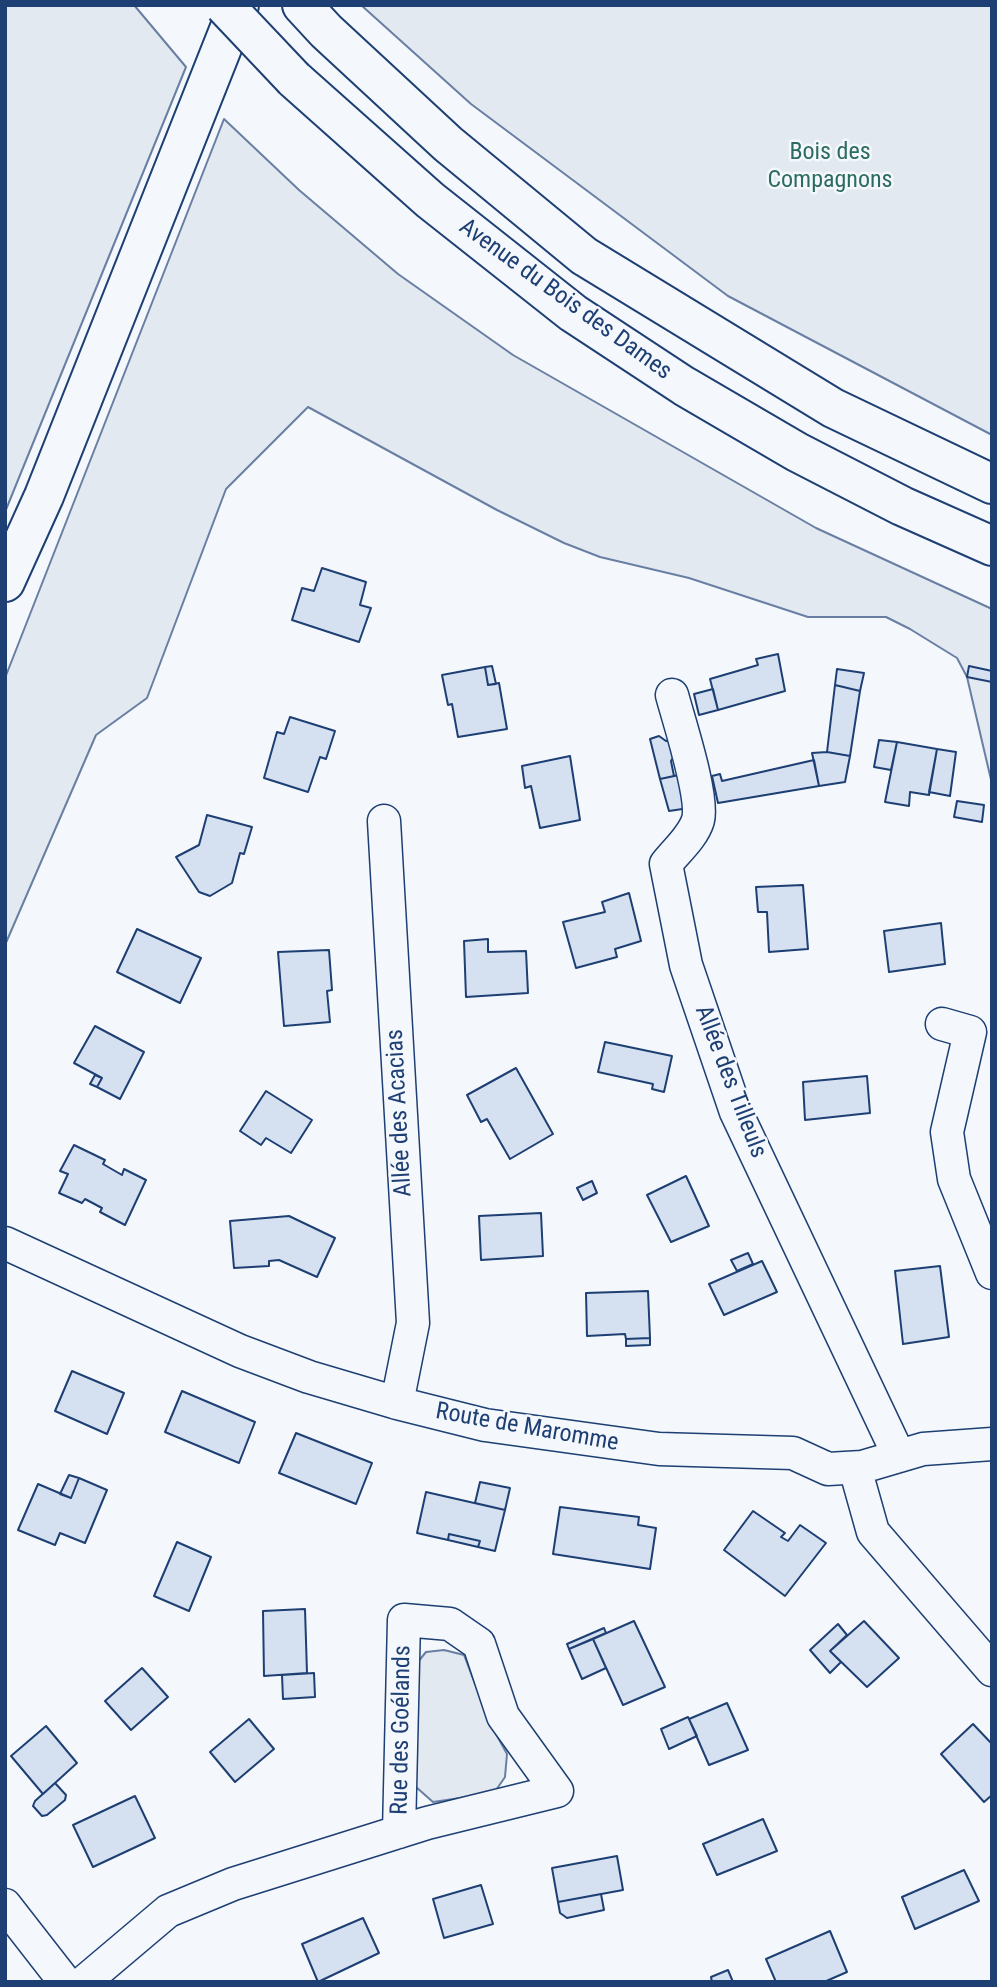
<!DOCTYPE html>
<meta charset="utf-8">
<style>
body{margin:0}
#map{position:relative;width:997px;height:1987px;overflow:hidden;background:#f4f7fb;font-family:"Roboto Condensed",sans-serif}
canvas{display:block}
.frame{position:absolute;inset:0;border:7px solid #1d3f73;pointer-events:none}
</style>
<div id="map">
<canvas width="997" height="1987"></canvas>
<div class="frame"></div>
</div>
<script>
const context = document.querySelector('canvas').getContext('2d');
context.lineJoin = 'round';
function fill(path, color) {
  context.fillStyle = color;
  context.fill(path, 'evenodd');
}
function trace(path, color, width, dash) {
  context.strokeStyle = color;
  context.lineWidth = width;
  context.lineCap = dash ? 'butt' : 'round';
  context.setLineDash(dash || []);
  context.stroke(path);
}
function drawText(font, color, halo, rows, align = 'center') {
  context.font = font + ' "Roboto Condensed",sans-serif';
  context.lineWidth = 5;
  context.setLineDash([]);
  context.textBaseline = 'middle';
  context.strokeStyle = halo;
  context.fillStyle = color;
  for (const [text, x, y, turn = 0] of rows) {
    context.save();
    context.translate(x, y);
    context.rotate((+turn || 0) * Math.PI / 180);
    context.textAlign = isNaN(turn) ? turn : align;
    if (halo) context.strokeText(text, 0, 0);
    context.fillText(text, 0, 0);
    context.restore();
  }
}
const green = new Path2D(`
 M5,5H134L186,67L5,512Z
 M361,5H992V435L728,296L471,104Z
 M224,119L299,190L398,274L513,355L816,528L992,609V784L967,677L957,658L910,629L886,617H808L689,578L600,557L564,543L497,510L308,407L226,489L147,698L96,735L5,945V678Z
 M444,1650L464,1655L490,1723L507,1754L505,1777L494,1793L433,1802L416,1787L417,1663L426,1652Z`);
fill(green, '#e3e9f0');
trace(green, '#687fa3', 2);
const building = new Path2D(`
 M322,568L366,582L360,605L371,608L359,642L292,620L302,588L314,591Z
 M778,654L785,691L718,710L710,679L758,665L756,659Z
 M492,666L496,684L488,685L485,667Z
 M969,666L992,671V682L967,677Z
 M485,667L488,685L499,683L507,729L458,737L452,704L448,705L442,675Z
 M837,669L864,673L860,691L835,685Z
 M835,685L860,691L850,756L827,752Z
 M713,689L718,710L699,715L694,694Z
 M290,717L335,731L326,759L320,757L308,792L264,778L277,732L284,734Z
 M659,736L666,741L671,740L674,756L671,761L674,776L660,779L650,739Z
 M879,740L897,742L891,770L874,767Z
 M897,742L937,749L929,795L910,792L909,806L885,802Z
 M937,749L956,752L950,796L929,792Z
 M827,752L850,756L845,782L819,786L812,753Z
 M570,756L580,820L540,828L531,786L525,788L522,766Z
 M814,760L819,786L718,803L712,776L720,774L722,781Z
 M679,775L689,808L669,811L660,779Z
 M957,801L984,805L982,822L954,817Z
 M207,815L252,827L244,854L240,853L232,883L210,896L199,892L176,857L199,845Z
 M803,885L808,949L769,952L767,912H758L756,887Z
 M629,893L641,941L615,949L617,957L576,968L563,922L605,912L602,902Z
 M941,923L945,964L889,972L884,931Z
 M137,929L201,958L180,1003L117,972Z
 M488,939V952L526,951L528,993L466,997L464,941Z
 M329,950L332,990L327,991L330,1022L284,1026L278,952Z
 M95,1026L144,1052L120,1099L97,1087L102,1078L74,1063Z
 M605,1042L672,1056L664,1092L652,1089L653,1084L598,1072Z
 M516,1068L553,1134L510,1159L487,1119L481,1122L467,1095Z
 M95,1075L102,1078L97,1087L90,1084Z
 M867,1076L870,1113L805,1120L803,1082Z
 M266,1091L312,1120L291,1153L266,1138L261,1145L240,1131Z
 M74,1145L105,1160L103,1164L122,1175L124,1169L146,1180L125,1225L100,1212L102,1208L85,1199L82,1203L59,1193L68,1174L60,1171Z
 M686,1176L709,1226L671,1242L647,1195Z
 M592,1181L597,1193L583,1200L577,1188Z
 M541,1213L543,1256L481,1260L479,1216Z
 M289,1216L335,1238L317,1277L279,1260L269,1261V1266L234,1268L230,1221Z
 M748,1253L753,1264L737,1271L731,1260Z
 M762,1261L777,1292L724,1315L709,1284Z
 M940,1266L949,1337L903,1344L895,1271Z
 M648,1291L650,1338L626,1339L625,1334L587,1336L586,1293Z
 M650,1338V1345L626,1346V1339Z
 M72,1371L124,1393L107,1434L55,1411Z
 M182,1391L255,1422L239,1463L165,1432Z
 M296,1433L372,1463L356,1504L279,1473Z
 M69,1475L79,1478L71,1498L60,1494Z
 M79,1478L107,1490L85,1543L60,1533L55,1545L18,1530L38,1484L71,1498Z
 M480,1482L510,1488L505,1510L475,1503Z
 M426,1492L505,1510L495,1551L478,1547L480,1541L449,1534L448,1540L417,1533Z
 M560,1507L639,1517L638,1525L656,1528L650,1569L553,1554Z
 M753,1511L785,1533L781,1537L788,1541L800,1525L826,1543L785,1596L724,1550Z
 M449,1534L480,1541L478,1547L448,1540Z
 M177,1542L211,1557L189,1611L154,1596Z
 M305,1609L307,1673L264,1676L263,1611Z
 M634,1621L665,1687L623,1705L593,1639Z
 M864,1621L899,1658L867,1687L830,1651Z
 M838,1624L847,1635L830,1651L841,1662L830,1673L810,1650Z
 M604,1628L606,1633L569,1649L567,1644Z
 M593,1639L606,1668L582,1679L569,1649Z
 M142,1668L168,1697L131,1730L105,1701Z
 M314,1673L315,1697L283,1699L282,1675Z
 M727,1703L748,1750L709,1765L689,1719Z
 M688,1717L697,1736L669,1749L661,1729Z
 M249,1719L274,1749L235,1782L210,1752Z
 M973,1724L992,1744V1795L984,1802L941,1754Z
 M46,1726L77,1763L43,1794L11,1756Z
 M55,1783L66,1795L65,1800L47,1815L42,1816L33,1806L35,1801Z
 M135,1796L155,1838L93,1867L73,1825Z
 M763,1819L777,1851L717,1875L703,1844Z
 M617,1856L623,1890L558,1902L552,1868Z
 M964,1870L979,1901L915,1929L902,1897Z
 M481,1885L493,1924L444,1938L433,1899Z
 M601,1894L604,1910L567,1918L560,1913L558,1902Z
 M363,1918L379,1953L318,1982L302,1944Z
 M830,1931L847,1972L824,1982H776L766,1959Z
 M728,1970L733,1982H712L711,1977Z`);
fill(building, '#d5e0f0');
trace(building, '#1d3f73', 2);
const minor = new Path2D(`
 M672,695C679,721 704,797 698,820C693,837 676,851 666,864L686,965L736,1112L899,1456
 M384,821L413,1323L397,1403
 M942,1024L970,1032L947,1132L954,1179L992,1273
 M5,1243L240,1351L309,1377L397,1403L485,1425L659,1449L793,1453L828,1469L862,1467L923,1449L992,1444
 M855,1468L873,1532L992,1670
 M5,1905L65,1982
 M84,1982L168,1911L233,1884L427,1823L557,1791L503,1716L479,1644L450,1624L404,1620L399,1832`);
const trunk = new Path2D(`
 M302,5L326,31L448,144L584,256L833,408L992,484
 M294,79L430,200L573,313L684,386L797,452L902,506L992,546
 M5,582L44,496L239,5`);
trace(minor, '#1d3f73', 35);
trace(trunk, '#1d3f73', 42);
trace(minor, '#f4f7fb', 32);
trace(trunk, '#f4f7fb', 38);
const trunkBridge = new Path2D(`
 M224,5L294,79`);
trace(trunkBridge, '#1d3f73', 42, []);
trace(trunkBridge, '#f4f7fb', 38);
drawText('24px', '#2c6c60', '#f4f7fb', [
 ["Bois des",830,153],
 ["Compagnons",830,181]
]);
drawText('24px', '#1d3f73', '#f4f7fb', [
 ["Avenue du Bois des Dames",565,300,36],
 ["Allée des Tilleuls",730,1082,69],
 ["Allée des Acacias",400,1113,-93],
 ["Route de Maromme",527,1428,10],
 ["Rue des Goélands",402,1730,-89]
]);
</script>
